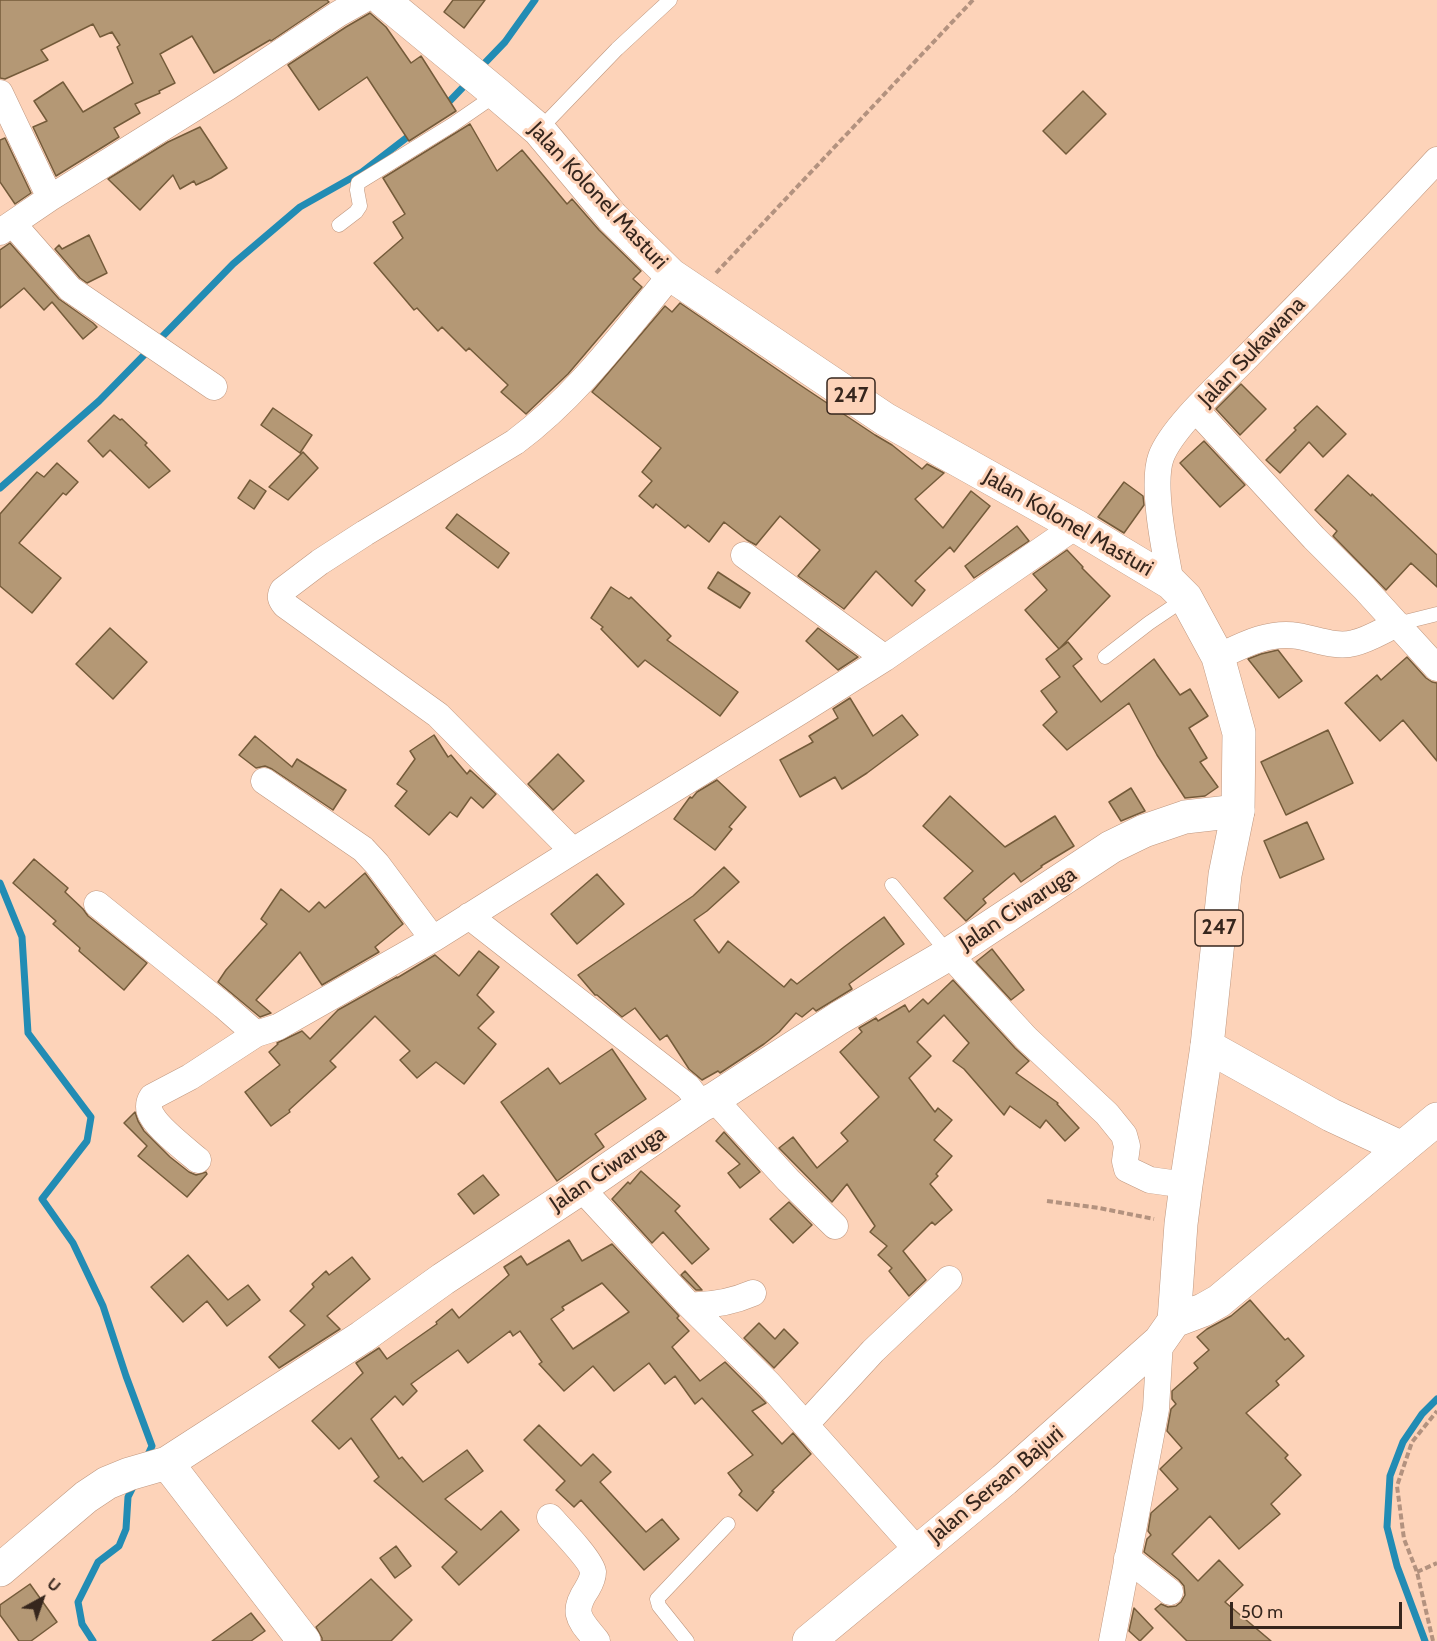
<!DOCTYPE html>
<style>
body{margin:0}
#map{position:relative;width:1437px;height:1641px;overflow:hidden;background:#fdd3b9;font-family:Cabin,sans-serif}
canvas{display:block}
.north{position:absolute;left:12px;top:1569px;width:60px;height:60px;-webkit-text-stroke:4px #fdd3b9;paint-order:stroke;rotate:40deg;font-size:16px;font-weight:700;line-height:24px;text-align:center;color:#36261d}
.north::after{content:'';display:block;margin:auto;width:21px;height:27px;background:#36261d;clip-path:polygon(50% 0,100% 100%,50% 72%,0 100%)}
.scale{position:absolute;left:1230px;top:1602px;width:172px;height:27px;box-sizing:border-box;border:3px solid #36261d;border-top:0;padding-left:8px;font-size:18px;line-height:21px;white-space:nowrap;color:#36261d;-webkit-text-stroke:4px #fdd3b9;paint-order:stroke}
</style>
<div id="map">
<canvas width="1437" height="1641"></canvas>
<div class="north">U</div>
<div class="scale">50 m</div>
</div>
<script>
const context = document.querySelector('canvas').getContext('2d');
context.lineJoin = 'round';
function trace(path, color, width, dash) {
  context.strokeStyle = color;
  context.lineWidth = width;
  context.lineCap = dash ? 'butt' : 'round';
  context.setLineDash(dash || []);
  context.stroke(path);
}
function fill(path, color) {
  context.fillStyle = color;
  context.fill(path, 'evenodd');
}
function drawText(font, color, halo, rows, align = 'center') {
  context.font = font + ' Cabin,sans-serif';
  context.lineWidth = 6;
  context.setLineDash([]);
  context.textBaseline = 'middle';
  context.strokeStyle = halo;
  context.fillStyle = color;
  for (const [text, x, y, turn = 0] of rows) {
    context.save();
    context.translate(x, y);
    context.rotate((+turn || 0) * Math.PI / 180);
    context.textAlign = isNaN(turn) ? turn : align;
    if (halo) context.strokeText(text, 0, 0);
    context.fillText(text, 0, 0);
    context.restore();
  }
}
trace(new Path2D(`
 M480,68L505,42L535,0
 M443,108L469,81
 M157,342L233,264L300,207L362,172L414,132
 M0,488L99,401L149,350
 M0,883L22,937L28,1033L91,1117L87,1141L42,1199L73,1243L103,1306L126,1376L152,1446L146,1459
 M93,1641L82,1624L78,1602L98,1562L119,1546L126,1529L128,1497L134,1485
 M1425,1641L1397,1566L1387,1527L1390,1476L1403,1442L1422,1414L1437,1399`), '#228cb4', 7);
const building = new Path2D(`
 M0,0H327L329,2L271,41L270,40L214,73L192,36L160,54L175,83L159,91L160,93L135,104L140,113L114,128L119,137L56,176L33,127L47,121L34,101L63,82L83,112L133,83L117,47L120,45L112,32L100,37L93,24L41,50L48,60L5,79L0,78Z
 M453,0H485L464,28L444,12Z
 M370,13L386,27L411,63L421,56L456,111L409,141L367,77L319,110L288,65L346,27Z
 M1083,91L1106,114L1066,154L1043,131Z
 M470,124L497,171L522,150L567,204L572,199L599,230L641,271L633,279L642,287L568,374L526,414L501,392L508,385L469,348L466,351L442,327L438,331L417,308L414,310L374,263L403,238L393,222L405,214L383,178Z
 M200,127L227,168L211,178L196,185L194,181L180,189L173,175L140,210L108,179L168,142Z
 M5,138L31,193L15,204L0,182V140Z
 M89,235L107,273L87,283L80,278L55,249L59,245L62,249Z
 M10,243L59,299L93,323L97,327L83,339L52,302L44,310L24,288L0,308V250Z
 M680,303L797,383L875,435L892,445L922,469L927,464L944,473L915,499L943,528L971,491L990,506L954,552L950,547L915,581L925,590L912,606L876,571L844,609L798,576L820,550L780,516L756,545L747,540L724,522L709,542L688,525L685,528L656,504L653,508L639,496L652,481L642,472L661,448L592,392L665,306L672,312Z
 M1241,384L1266,409L1240,435L1216,409Z
 M1317,406L1346,434L1323,457L1309,442L1280,473L1266,460L1296,430L1294,428Z
 M273,408L312,435L300,453L261,425Z
 M114,415L120,420L122,419L147,443L145,445L170,471L149,488L110,450L103,457L88,441Z
 M1204,441L1245,485L1220,507L1180,463Z
 M303,452L318,468L288,500L269,487Z
 M57,463L78,482L66,495L63,493L19,543L61,578L32,613L0,586V514L37,472L44,477Z
 M1348,475L1371,496L1372,494L1437,555V587L1411,563L1386,590L1333,536L1337,531L1315,510Z
 M250,480L266,491L254,509L238,498Z
 M1124,482L1143,496L1144,505L1124,533L1098,517Z
 M457,514L509,553L498,568L446,528Z
 M1017,526L1029,541L974,578L965,566Z
 M1067,550L1083,567L1082,568L1110,596L1059,649L1025,610L1047,590L1033,574Z
 M718,572L750,593L740,608L708,588Z
 M611,587L629,599L631,597L671,636L667,640L738,692L720,716L645,660L638,667L601,629L603,627L591,618Z
 M110,628L147,662L113,699L76,664Z
 M818,628L858,657L838,670L806,641Z
 M1068,642L1082,659L1073,666L1101,702L1154,659L1180,695L1190,689L1208,716L1189,728L1207,758L1200,762L1218,787L1205,796L1185,798L1157,755L1129,703L1067,750L1043,725L1057,712L1041,691L1060,677L1046,659Z
 M1278,650L1302,681L1279,698L1248,659L1261,654Z
 M1407,657L1426,678L1432,682L1437,683V761L1403,720L1380,741L1345,703L1377,675L1381,680Z
 M850,698L873,736L902,715L918,735L867,773L842,789L835,777L800,797L780,760L813,742L809,736L838,718L833,709Z
 M1328,730L1353,783L1286,815L1261,762Z
 M434,735L448,757L451,755L467,774L470,770L496,794L483,808L471,797L457,817L450,812L429,835L395,806L407,791L397,784L415,759L410,751Z
 M255,736L292,767L297,759L346,790L333,810L272,769L265,766L256,768L239,755Z
 M558,754L584,781L553,810L528,784Z
 M717,780L746,807L729,827L732,829L715,850L674,819L690,797L692,798L697,792Z
 M1131,788L1145,811L1121,821L1109,802Z
 M950,796L1005,847L1055,816L1074,846L1041,866L1042,867L1021,882L1014,873L983,899L986,903L966,921L944,898L973,871L923,826Z
 M1307,822L1324,859L1280,878L1264,841Z
 M34,859L68,888L65,892L83,909L88,916L147,963L124,990L79,951L80,948L53,924L56,921L13,883Z
 M724,867L739,882L707,911L694,920L719,953L728,941L784,987L791,979L797,984L844,947L884,917L904,944L849,984L852,989L816,1011L813,1008L802,1017L796,1013L779,1032L764,1044L720,1073L718,1071L702,1080L689,1069L667,1035L660,1040L635,1008L622,1017L597,995H595L578,975L693,896Z
 M365,873L403,924L375,947L379,952L322,985L300,952L256,1000L271,1013L260,1017L218,982L226,970L267,924L261,919L281,889L309,912L319,902L325,908Z
 M597,874L624,904L577,944L551,914Z
 M992,949L1024,990L1011,1000L976,962Z
 M479,951L499,967L477,995L494,1012L478,1028L496,1044L464,1084L436,1062L417,1078L400,1060L410,1051L375,1016L330,1061L336,1067L289,1110L290,1112L271,1126L245,1092L280,1065L269,1052L278,1044L277,1043L302,1031L310,1039L338,1010L397,977V978L435,955L459,976Z
 M953,980L1015,1048L1029,1061L1016,1073L1058,1103L1057,1104L1079,1128L1065,1141L1046,1120L1040,1128L1010,1106L1004,1115L964,1069L953,1061L969,1043L944,1015L917,1042L931,1056L909,1078L935,1112L938,1108L952,1120L934,1140L952,1156L936,1174L938,1176L930,1184L952,1210L935,1225L932,1222L903,1251L926,1280L909,1296L889,1271L892,1268L878,1255L887,1246L870,1232L875,1226L847,1184L832,1202L779,1148L793,1137L817,1168L848,1141L841,1133L879,1097L840,1052L862,1032L859,1028L876,1018L878,1021L905,1005L909,1012L923,999L928,1004Z
 M612,1049L646,1099L595,1134L604,1147L557,1181L501,1102L548,1068L560,1084Z
 M135,1112L138,1121L144,1131L170,1157L189,1172L196,1175L206,1172L207,1174L187,1197L138,1156L147,1146L124,1123Z
 M724,1132L760,1172L740,1188L728,1173L740,1164L716,1141Z
 M641,1171L680,1206L675,1211L709,1249L692,1264L663,1232L652,1243L612,1199L628,1182L630,1184Z
 M483,1175L499,1195L474,1214L458,1194Z
 M789,1202L812,1225L793,1243L770,1219Z
 M569,1240L582,1261L612,1244L679,1316L677,1318L689,1331L672,1347L700,1381L725,1362L766,1403L752,1411L782,1444L793,1433L811,1454L772,1491L774,1492L757,1511L739,1495L742,1491L728,1473L753,1455L702,1398L695,1404L675,1376L665,1384L649,1363L614,1391L593,1366L564,1391L539,1364L542,1362L520,1331L513,1336L510,1331L468,1363L458,1350L411,1384L417,1391L403,1405L395,1396L371,1419L399,1459L402,1457L423,1482L467,1450L483,1471L445,1499L481,1530L501,1511L519,1530L459,1585L442,1567L457,1552L374,1481L379,1477L351,1438L339,1449L312,1421L363,1373L356,1363L379,1348L387,1359L437,1324L436,1322L452,1309L459,1318L509,1275L504,1267L521,1256L527,1265ZM602,1283L629,1312L573,1349L551,1319L564,1310L562,1307Z
 M188,1255L228,1300L248,1285L260,1300L227,1326L207,1301L183,1322L151,1287Z
 M352,1257L370,1279L327,1316L340,1329L279,1368L269,1357L305,1325L290,1311L314,1287L312,1284L326,1271L329,1275Z
 M685,1271L702,1290H696L681,1275Z
 M1250,1300L1285,1340L1288,1338L1304,1356L1276,1381L1279,1385L1246,1413L1288,1455L1285,1458L1301,1475L1271,1504L1280,1514L1239,1549L1210,1516L1172,1554L1198,1581L1219,1560L1243,1585L1225,1602L1271,1641H1187L1155,1609L1161,1604L1168,1607L1176,1606L1181,1602L1185,1595L1184,1586L1179,1580L1144,1552L1147,1539L1151,1535L1148,1531L1151,1513L1178,1489L1160,1469L1182,1448L1167,1431L1171,1409L1176,1404L1172,1399V1391L1198,1368L1194,1363L1209,1350L1197,1337L1207,1329L1231,1316Z
 M759,1323L775,1339L784,1329L798,1343L774,1368L744,1338Z
 M539,1425L581,1466L593,1454L611,1472L600,1482L646,1532L662,1519L679,1539L644,1570L581,1500L574,1507L556,1490L565,1481L524,1440Z
 M396,1546L411,1566L395,1578L380,1558Z
 M371,1579L412,1620L391,1641H322V1638L316,1627Z
 M30,1584L57,1622L31,1641H19L0,1615V1605Z
 M1134,1608L1153,1628L1140,1641L1129,1631Z
 M251,1613L265,1631L251,1641H212Z`);
fill(building, '#b49875');
trace(building, '#745b3a', 1.5);
const lane = new Path2D(`
 M539,130L617,49L670,0
 M339,225L356,212L360,206L357,190L358,183L452,125L497,94
 M1397,624L1437,614
 M1105,657L1149,623L1186,598
 M892,885L949,954
 M687,1641L659,1606L657,1599L728,1524`);
const street = new Path2D(`
 M0,93L50,198
 M13,224L70,289L214,387
 M0,232L50,198L228,87L338,14L363,0
 M1196,410L1314,538L1364,588L1437,668
 M744,555L885,658
 M1171,583C1165,552 1151,485 1161,457C1172,427 1224,381 1247,357C1311,292 1375,227 1437,160
 M1218,657C1243,645 1269,631 1298,636C1316,639 1336,648 1354,643C1368,640 1384,630 1397,624
 M264,781L363,849L377,864L433,939
 M573,851L438,715L285,605C281,600 279,597 283,590L320,562L365,533L515,442C577,396 622,334 671,275
 M97,904L224,1006L256,1034L278,1027L433,939L573,851L801,711L885,658L1076,526
 M469,916L688,1087L702,1105
 M949,954L1026,1038L1107,1114L1124,1135L1127,1146L1125,1161L1127,1169L1150,1180L1186,1185
 M714,1099L788,1180L835,1226
 M198,1160C186,1150 159,1129 152,1116C148,1110 148,1103 152,1097L190,1077L256,1034
 M581,1188L689,1305L768,1383L918,1551
 M689,1305C712,1306 732,1302 753,1293
 M806,1424L873,1351L949,1279
 M550,1517C559,1527 592,1561 593,1572C593,1577 590,1584 587,1589C570,1614 581,1621 597,1641
 M1127,1558L1170,1592
 M1112,1641L1156,1409L1160,1341`);
const secondary = new Path2D(`
 M1174,1321L1203,1310L1219,1301L1402,1148
 M167,1463L304,1641
 M0,1570L86,1497L107,1483L129,1474L167,1463L362,1337L443,1279L581,1188L702,1105L714,1099L839,1018L949,954L1111,847L1144,831L1185,817L1238,811
 M809,1641L1004,1480L1160,1341L1174,1321L1181,1224L1186,1185L1207,1046`);
const primary = new Path2D(`
 M383,0L497,94L539,130L612,217L671,275L885,419L1076,526L1171,583L1186,598L1218,657L1239,733L1238,811L1225,875L1207,1046L1331,1115L1402,1148L1437,1119`);
trace(lane, '#bf977f', 15);
trace(street, '#bf977f', 27);
trace(secondary, '#bf977f', 34);
trace(primary, '#bf977f', 34);
trace(new Path2D(`
 M716,273L973,0
 M1047,1201L1099,1208L1154,1219
 M1417,1572L1437,1563
 M1433,1641L1417,1572L1404,1539L1397,1486L1412,1442L1437,1411`), '#b3927f', 4, [6, 3]);
trace(lane, '#fff', 14);
trace(street, '#fff', 26);
trace(secondary, '#fff', 33);
trace(primary, '#fff', 33);
for (const [x, y, w] of [
 [851,396,48],
 [1219,928,48]
]) {
  const box = new Path2D();
  box.roundRect(x - w / 2, y - 18, w, 36, 4.5);
  context.fillStyle = '#fdd3b9';
  context.fill(box);
  trace(box, '#36261d', 1.5);
}
drawText('bold 21px', '#36261d', null, [
 ["247",851,396],
 ["247",1219,928]
]);
drawText('22px', '#36261d', '#fdd3b9', [
 ["Jalan Kolonel Masturi",598,196,47],
 ["Jalan Sukawana",1252,352,-46],
 ["Jalan Kolonel Masturi",1068,523,30],
 ["Jalan Ciwaruga",1018,909,-33],
 ["Jalan Ciwaruga",608,1169,-34],
 ["Jalan Sersan Bajuri",996,1485,-40]
]);
</script>
